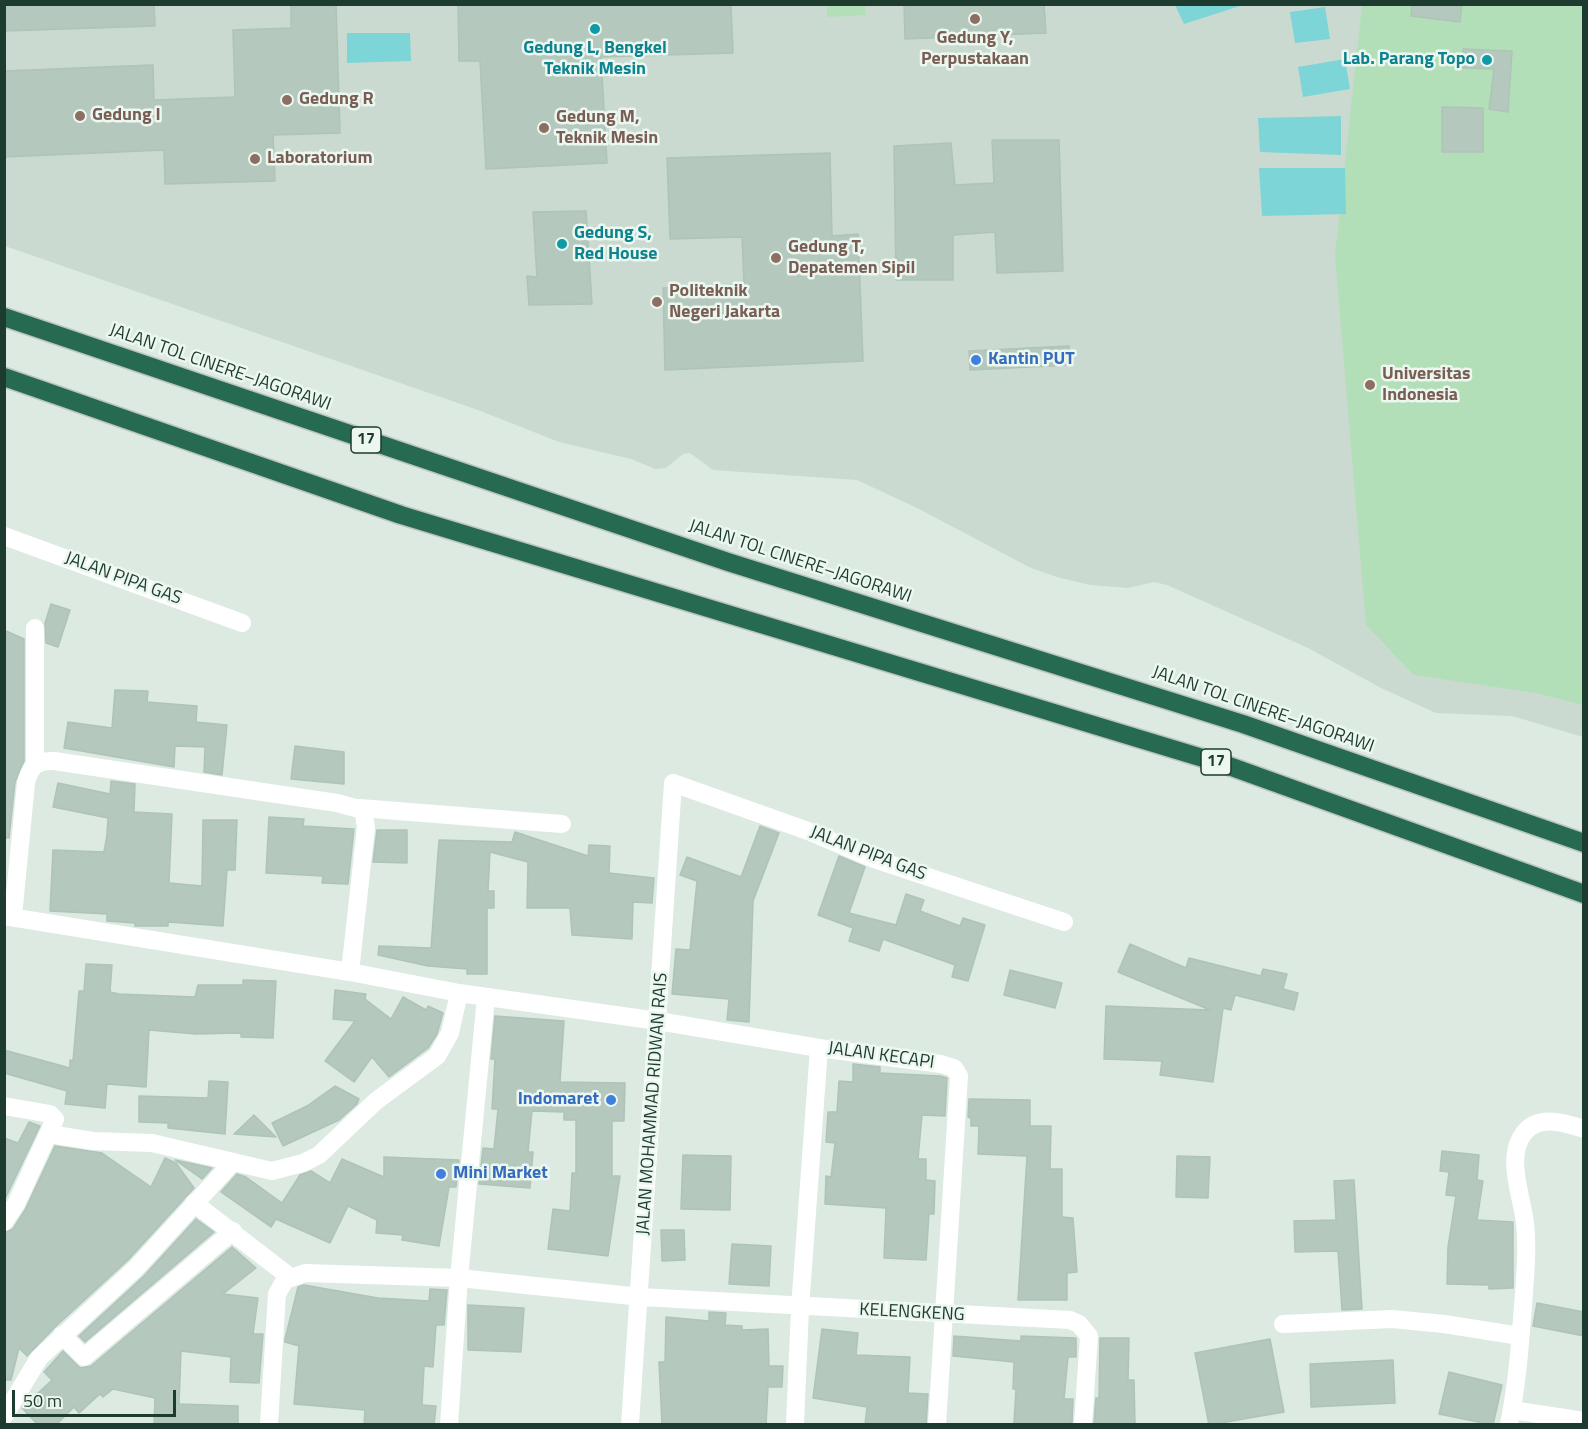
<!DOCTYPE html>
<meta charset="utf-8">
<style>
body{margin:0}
#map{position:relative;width:1588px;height:1429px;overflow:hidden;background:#dceae2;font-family:"Titillium Web",sans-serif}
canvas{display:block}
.frame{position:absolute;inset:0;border:6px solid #1d3b2e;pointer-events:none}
.scale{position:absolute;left:12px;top:1390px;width:164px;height:27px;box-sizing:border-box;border:3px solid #1d3b2e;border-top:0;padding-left:8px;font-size:18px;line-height:21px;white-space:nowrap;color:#1d3b2e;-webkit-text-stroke:4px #ecf7f0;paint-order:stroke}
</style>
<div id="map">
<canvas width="1588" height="1429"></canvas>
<div class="frame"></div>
<div class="scale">50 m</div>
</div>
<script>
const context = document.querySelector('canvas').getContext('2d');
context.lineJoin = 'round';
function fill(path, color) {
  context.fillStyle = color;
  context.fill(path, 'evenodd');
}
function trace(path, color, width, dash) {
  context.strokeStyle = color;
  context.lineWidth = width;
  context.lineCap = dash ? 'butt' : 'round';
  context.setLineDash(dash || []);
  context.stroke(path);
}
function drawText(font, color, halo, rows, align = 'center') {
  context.font = font + ' "Titillium Web",sans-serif';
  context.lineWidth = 5;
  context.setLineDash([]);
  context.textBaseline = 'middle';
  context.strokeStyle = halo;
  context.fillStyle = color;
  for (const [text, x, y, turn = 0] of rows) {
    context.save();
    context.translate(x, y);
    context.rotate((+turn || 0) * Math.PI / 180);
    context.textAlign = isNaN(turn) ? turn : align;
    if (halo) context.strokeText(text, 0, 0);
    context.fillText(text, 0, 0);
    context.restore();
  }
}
fill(new Path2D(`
 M4,5H1583V737L1512,716L1436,713L1381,688L1308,648L1167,585L1154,582L1128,588L1090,585L1057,577L1031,568L917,508L857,480L713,470L690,453L683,454L666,468L655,469L631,459L559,442L478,410L5,246Z`), '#cadad1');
fill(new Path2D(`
 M827,5H865L866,15L827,17Z
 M1362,5H1583V705L1536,693L1414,675L1366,625L1335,255Z`), '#b2dfb8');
fill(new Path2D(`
 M1175,5H1243L1184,24Z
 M1325,7L1330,39L1295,43L1290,12Z
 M347,33H410L411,61L347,63Z
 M1345,59L1350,89L1303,97L1298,67Z
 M1341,116V155L1260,152L1258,118Z
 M1259,168H1345L1346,214L1262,216Z`), '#7dd5d7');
const building = new Path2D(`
 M4,4H154L155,26L4,31Z
 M291,4H336L340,133L273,135L275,181L165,184L164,150L4,157V71L153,65L154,100L235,97L233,30L291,28Z
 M458,4H731L733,53L601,57L607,163L486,169L480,61H459Z
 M904,4H1044L1046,33L905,39Z
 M1412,4H1462L1460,22L1411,16Z
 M1463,49L1512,51L1508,112L1489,109L1494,69L1462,68Z
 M1442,107L1483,108V152H1442Z
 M992,140H1059L1063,271L997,273L995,232L953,235V280H896L894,146L951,143L955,185L994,183Z
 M830,153L832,236L858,234L863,361L665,370L663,288L744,284L742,237L670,239L667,158Z
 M586,211L592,304L529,305L527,276L537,277L533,212Z
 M1069,346L1070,365L970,370L969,351Z
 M51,604L70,610L58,647L46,643L45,623Z
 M4,630L24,639V761L15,782L9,838H4Z
 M115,690L148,691L147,702L197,706L196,722L227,725L222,775L204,772L205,747L175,746L174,767L64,748L68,722L112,728Z
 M295,746L344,752V784L291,779Z
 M111,781L135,784L134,812L172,814L169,883L202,886L203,820H237L235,870H227L223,926L168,922V926H135V923L107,921V914L50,911L53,850L104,852L107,835L108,818L53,807L58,783L110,794Z
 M269,817L304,819L303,826L354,829L348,884L322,883L323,876L266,873Z
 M760,826L779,833L753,901L749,1022L727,1020L729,999L672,994L676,949L690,950L697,881L680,875L687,857L741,877Z
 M377,830H407V863L373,862Z
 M515,832L588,856L589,845L610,846L609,873L654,878L652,903L633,902L632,939L572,935L570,908H527L528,862L490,852L488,891H494V908H487V974H467V969L428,966L378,955L379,946L431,948L439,840L512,842Z
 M839,856L865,867L849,913L896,925L906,894L924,900L920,911L960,926L963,918L985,925L968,981L952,977L955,965L883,939L879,951L849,941L853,928L818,915Z
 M1130,944L1186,968L1189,958L1261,976L1263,969L1287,974L1283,989L1298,993L1294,1010L1235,995L1231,1010L1223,1008L1213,1082L1160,1075L1162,1061L1104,1059L1106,1006L1210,1010L1118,972Z
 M86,964L112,965L110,992L119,994L195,997L198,985H243V980L276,981L273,1038L241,1037V1033L196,1034L149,1030L146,1087L107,1084L105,1108L65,1104L67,1091L4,1073V1050L70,1068V1060L73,1061L79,991H84Z
 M1010,970L1062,983L1055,1008L1004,995Z
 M335,990L366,994L365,999L391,1019L403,997L426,1010L428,1006L443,1013L437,1034L428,1048L389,1077L372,1057L354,1082L325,1061L355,1021L333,1019Z
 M495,1016L564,1021L560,1082L625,1083L624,1121H612V1176H620L608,1256L548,1249L553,1209L570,1211L572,1173H576V1120H564V1112L532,1111L528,1152H533L530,1188L479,1184L483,1148L494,1149L498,1109H492L495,1059H491Z
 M853,1064L880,1067V1073L940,1076L947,1078L945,1116L922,1115L918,1159H926V1180L935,1181L934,1214H929L926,1260L884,1258L886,1208L825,1204L826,1176L831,1177L835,1143L826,1142L828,1112H837L839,1081L853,1082Z
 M209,1081L228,1082L225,1134L168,1128V1123L139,1122V1096L208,1098Z
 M335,1086L359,1099L357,1104L339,1120L283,1146L272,1123L307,1106Z
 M969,1099L1030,1100V1126H1051L1050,1169H1062V1217L1073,1218L1077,1272L1067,1273V1300H1018L1027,1156L978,1154L979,1126H971V1118L968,1117Z
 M254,1115L276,1137L234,1134Z
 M29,1122L40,1126L4,1201V1138L18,1143Z
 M55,1146L102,1153L151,1187L165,1158L176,1163L194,1188L128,1260L55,1327L27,1356L19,1348L11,1380H4V1233L13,1229L25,1210Z
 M1442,1151L1479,1155L1477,1180L1483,1181L1477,1220L1513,1222V1288L1489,1289V1285L1447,1284L1448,1247L1456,1196L1446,1195L1449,1172L1440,1171Z
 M683,1155L731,1156L730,1210L681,1209Z
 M1177,1156L1210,1157L1208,1198L1176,1197Z
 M384,1157L459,1160L456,1187H449L439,1246L402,1240L403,1235L376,1233L377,1220L348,1206L330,1243L276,1219L271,1227L221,1192L237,1174L246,1177L282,1203L300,1175L311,1171L330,1183L342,1159L384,1177Z
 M175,1160L212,1168L202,1179Z
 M1354,1180L1362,1309L1342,1310L1338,1251L1295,1252L1294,1221L1336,1220L1334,1181Z
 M196,1219L214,1232L85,1342L79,1336L144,1276Z
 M661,1230H684L685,1260L662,1261Z
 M732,1244L771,1246L769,1286L729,1284Z
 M232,1247L256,1268L223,1294L258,1298L253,1334H263L259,1383L230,1382L231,1357L181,1351L179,1404L238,1406V1425H154L155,1398L113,1389L103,1397L100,1394L79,1413L74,1407L56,1425H38L22,1408L52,1380L44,1372L63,1351L80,1368L91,1366Z
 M304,1285L378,1298L429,1301L430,1289L447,1290L444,1325H436L433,1367L424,1366L422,1405L436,1406L434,1425H364L365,1410L294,1404L299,1346L285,1342V1339L298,1287Z
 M1537,1303L1584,1312V1336L1533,1326Z
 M468,1305L524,1308L521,1352L468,1350Z
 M709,1312L726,1313L725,1325L742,1326V1330L768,1329L769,1366H783L782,1387H768L766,1425H662L659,1362H665L666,1317L709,1321Z
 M822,1329L858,1333L856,1355L910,1357L908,1393L928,1394L926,1425H865L867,1407L813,1398Z
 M954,1336L1021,1341V1336L1076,1338V1357H1068L1064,1399H1073L1072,1423H1014L1016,1389H1013L1014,1362L953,1356Z
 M1100,1338H1129L1128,1380H1134L1135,1425L1094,1423L1096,1398H1099Z
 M1270,1339L1284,1412L1209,1425L1195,1353Z
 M1393,1360L1395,1403L1311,1407L1310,1364Z
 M1449,1372L1502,1385L1493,1425L1439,1414Z`);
fill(building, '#b4c8bd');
trace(building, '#aec4b8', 1.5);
const motorway = new Path2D(`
 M4,317L728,562L1243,724L1584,843
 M4,377L401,515L1229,766L1584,894`);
trace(motorway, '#bbc4c0', 21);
trace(new Path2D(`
 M4,536L242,623
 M35,628V764
 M360,808L562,824
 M4,916L350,972L459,993L658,1021L819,1048
 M13,916L26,783C30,767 36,760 54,761L337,803L363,810L366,827L350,972
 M4,1106L50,1114L55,1119L16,1204L4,1222
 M49,1134L93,1141L152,1143L272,1171L303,1163L319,1155L376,1101L437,1056L450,1033L459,993
 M194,1203L290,1277
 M1283,1324L1392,1319L1444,1324L1520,1336
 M62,1335L84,1357L233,1231
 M1512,1410L1584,1421
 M4,1416L39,1358L136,1268L232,1163
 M269,1424L277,1294L285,1280L305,1273L459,1278L641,1297L1070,1320L1079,1324L1089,1336L1083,1424
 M449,1424L459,1278L486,997
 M630,1424L673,783L808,831L874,859L1064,922
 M795,1424L800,1308L819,1048L941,1064L954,1068L959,1076L937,1424
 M1509,1424C1517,1386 1520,1345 1523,1306C1525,1278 1528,1250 1525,1223C1522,1196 1505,1157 1524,1133C1539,1114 1564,1123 1584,1129`), '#fff', 18);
trace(motorway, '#266a52', 18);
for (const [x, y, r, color] of [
 [975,19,6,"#8d6e63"],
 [595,29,6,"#0f9aa8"],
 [1487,60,6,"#0f9aa8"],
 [287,100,6,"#8d6e63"],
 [80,116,6,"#8d6e63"],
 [544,128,6,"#8d6e63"],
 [255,159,6,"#8d6e63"],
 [562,244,6,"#0f9aa8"],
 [776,258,6,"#8d6e63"],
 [657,302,6,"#8d6e63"],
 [976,360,6,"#3f7fe0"],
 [1370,385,6,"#8d6e63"],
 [611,1100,6,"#3f7fe0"],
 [441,1174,6,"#3f7fe0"]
]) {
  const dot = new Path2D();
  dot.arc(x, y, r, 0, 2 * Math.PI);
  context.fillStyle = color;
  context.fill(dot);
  trace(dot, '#ecf7f0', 2);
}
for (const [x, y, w] of [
 [366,440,30],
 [1216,762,30]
]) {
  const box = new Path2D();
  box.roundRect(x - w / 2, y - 13, w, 26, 4.5);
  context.fillStyle = '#ecf7f0';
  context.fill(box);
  trace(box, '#1d3b2e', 1.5);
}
drawText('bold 16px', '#1d3b2e', null, [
 ["17",366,440],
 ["17",1216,762]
]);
drawText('bold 18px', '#785e54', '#ecf7f0', [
 ["Gedung Y,",975,39,"center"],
 ["Perpustakaan",975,60,"center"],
 ["Gedung R",299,100],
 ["Gedung I",92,116],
 ["Gedung M,",556,118],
 ["Teknik Mesin",556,139],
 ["Laboratorium",267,159],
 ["Gedung T,",788,248],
 ["Depatemen Sipil",788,269],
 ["Politeknik",669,292],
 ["Negeri Jakarta",669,313],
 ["Universitas",1382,375],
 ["Indonesia",1382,396]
], 'left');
drawText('bold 18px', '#0d838f', '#ecf7f0', [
 ["Gedung L, Bengkel",595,49],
 ["Teknik Mesin",595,70],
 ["Lab. Parang Topo",1475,60,"right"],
 ["Gedung S,",574,234,"left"],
 ["Red House",574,255,"left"]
]);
drawText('bold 18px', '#366cbe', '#ecf7f0', [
 ["Kantin PUT",988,360],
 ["Indomaret",599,1100,"right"],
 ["Mini Market",453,1174]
], 'left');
drawText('18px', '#1d3b2e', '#ecf7f0', [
 ["JALAN TOL CINERE–JAGORAWI",220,368,19],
 ["JALAN TOL CINERE–JAGORAWI",800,562,18],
 ["JALAN PIPA GAS",123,579,20],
 ["JALAN TOL CINERE–JAGORAWI",1263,710,19],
 ["JALAN PIPA GAS",868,854,21],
 ["JALAN KECAPI",881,1056,8],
 ["JALAN MOHAMMAD RIDWAN RAIS",653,1104,-86],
 ["KELENGKENG",912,1313,3]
]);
</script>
